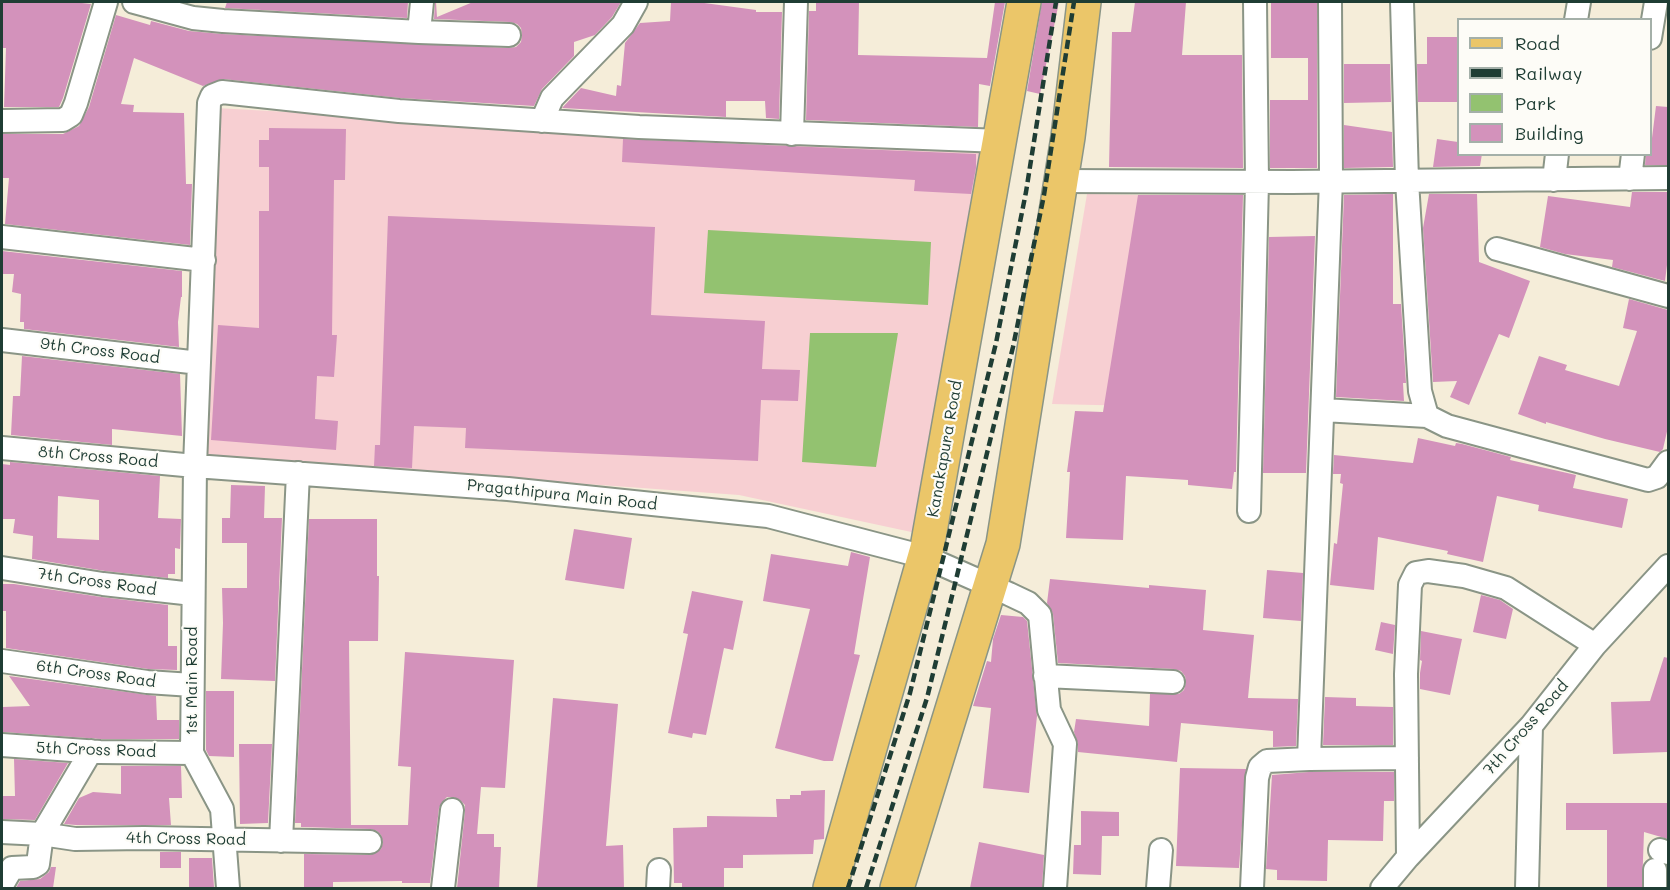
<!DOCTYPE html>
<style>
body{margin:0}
#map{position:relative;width:1670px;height:890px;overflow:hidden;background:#f5edd9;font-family:Mali,sans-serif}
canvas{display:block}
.frame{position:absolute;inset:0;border:3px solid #1f3d34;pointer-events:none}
.legend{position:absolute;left:1457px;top:18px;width:195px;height:138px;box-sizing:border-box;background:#fdfcf7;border:2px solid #a4b0a9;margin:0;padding:8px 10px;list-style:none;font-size:18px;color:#1f3d34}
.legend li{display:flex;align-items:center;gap:12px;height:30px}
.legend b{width:30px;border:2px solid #a4b0a9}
</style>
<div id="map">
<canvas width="1670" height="890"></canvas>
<div class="frame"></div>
<ul class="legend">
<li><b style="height:8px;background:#ebc669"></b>Road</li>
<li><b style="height:8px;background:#1f3d34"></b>Railway</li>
<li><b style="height:16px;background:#93c270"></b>Park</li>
<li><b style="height:16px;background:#d392bb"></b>Building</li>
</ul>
</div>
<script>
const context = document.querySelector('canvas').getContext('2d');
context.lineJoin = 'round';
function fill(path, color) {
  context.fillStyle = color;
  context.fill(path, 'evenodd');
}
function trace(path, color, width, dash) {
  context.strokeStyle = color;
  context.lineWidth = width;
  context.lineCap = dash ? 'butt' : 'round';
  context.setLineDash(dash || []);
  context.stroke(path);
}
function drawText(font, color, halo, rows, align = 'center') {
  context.font = font + ' Mali,sans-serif';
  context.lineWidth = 4.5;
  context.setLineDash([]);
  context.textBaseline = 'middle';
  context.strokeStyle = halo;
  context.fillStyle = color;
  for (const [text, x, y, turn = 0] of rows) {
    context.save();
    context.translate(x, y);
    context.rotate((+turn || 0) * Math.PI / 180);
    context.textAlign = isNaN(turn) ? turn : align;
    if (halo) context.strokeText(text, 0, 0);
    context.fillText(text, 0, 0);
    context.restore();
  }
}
fill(new Path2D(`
 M216,108L989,151L916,533L739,495L198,456Z
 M1087,194L1182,196L1183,407L1052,404Z`), '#f7cfd2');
fill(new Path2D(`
 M708,230L931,242L928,305L704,293Z
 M810,333H898L876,467L802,462Z`), '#93c270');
fill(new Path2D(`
 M2,2H73L91,4L63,98L59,107H4L6,48H2Z
 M227,2H408L407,18L225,8Z
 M435,2H436L437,17L473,2H621L612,17L595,35L574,42V56L542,89L534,106L400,98L223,79L203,86L134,58L121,104L134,105L133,112L184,113L186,184H192L190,245L5,224L9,178H2L3,134H63L79,126L89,107L116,15L150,25L151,21L189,31L222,34L509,48L516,47L521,42L522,35L521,28L517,24L510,22L434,19Z
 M671,2H697L756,10V12H782L779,119L766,118L765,101H726V117L562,108L581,88L616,96L617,85L621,86L625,43L640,23L670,21Z
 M816,2H859L858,55L987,58L995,2H1005L990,86L979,84L978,127L806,120L809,11H816Z
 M1042,2H1059L1040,94L1027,91Z
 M1135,2H1186L1182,55H1242L1243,168L1109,167L1112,32H1131Z
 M1271,2H1317V168H1270V100H1308V58H1271Z
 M1427,37H1458V102H1418L1417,64H1427Z
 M1344,64H1390L1391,102L1344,103Z
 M1656,106L1668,107V165H1645L1646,154H1650Z
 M1344,125L1392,132L1393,167L1344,168Z
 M269,128L346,129L345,180H334L332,335H337L334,377L317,376L315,419L338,421L336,450L211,440L218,325L259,328V211H269V167H259V140H269Z
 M623,139L976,154V168L971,194L914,191L915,180L622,162Z
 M1437,139L1458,142V154H1482L1480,166L1433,167Z
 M1668,192V257L1665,281L1612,267L1613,260L1565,254L1540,247L1548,196L1630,207L1632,192Z
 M1393,194V304H1401L1406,383H1403L1404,401L1336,397L1344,195Z
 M1429,194H1477L1479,262L1530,281L1509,338L1499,334L1469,405L1450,397L1457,381L1433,382L1423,228Z
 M1138,195H1243L1236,472H1234L1232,489L1188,485V480L1126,476L1123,540L1066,538L1070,472H1067L1075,411L1103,412Z
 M388,216L655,227L651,315L765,321L762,369L800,370L798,401L761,400L758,461L465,448L466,428L414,426L412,468L374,466L375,445H380Z
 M1315,236L1306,473H1263L1269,237Z
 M2,251L182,271V297H181L178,322L179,347L24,329V322H20L21,294L12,292L14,274H2Z
 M1629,299L1668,310V427L1663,449L1660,452L1605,439L1546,422V424L1518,414L1539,356L1567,365L1565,370L1619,386L1637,331L1623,328Z
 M22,356L180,374L182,436L112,429V445L11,435L13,396H20Z
 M1418,438L1455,446L1456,443L1462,444L1511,457L1510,460L1576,475L1573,488L1628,499L1622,528L1538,511L1539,505L1497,496L1483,562L1447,554L1448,551L1378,537L1374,590L1330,585L1334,543L1337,544L1343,484L1340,483L1341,474H1333L1334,455L1413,463Z
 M10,462L160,476L158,518L181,519L180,549L175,548V574H168V578L105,571L32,559L33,536L13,533L15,519H2V464L10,465ZM58,496L99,500V540L57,538Z
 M231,485L265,486L264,518H282L275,681L221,679L223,623L222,588H247V543H222V518H230Z
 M309,519H377V576H379L378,641H349L351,825H408L411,767L398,766L405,652L514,660L505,788L481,787L477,834H494V847H501L499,888H457L465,811V805L460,800L453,797H447L442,802L439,808L430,883H402V881L333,882V888H304V854L370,855L381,849L383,843L381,835L377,831L371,829L301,827V823H295Z
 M574,529L632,538L624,589L565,580Z
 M851,552L870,557L854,654L860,655L833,761H824L775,748L810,609L763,601L771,554L848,566Z
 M1267,570L1303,573L1301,621L1263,618Z
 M1050,579L1149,588V585L1206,590L1203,630L1254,635L1248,698L1298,699L1296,746L1273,747V731L1181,723L1177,762L1078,752V744L1074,732L1076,719L1149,726L1150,694H1179L1184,690L1186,682L1185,676L1181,671L1174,669L1058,663L1053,614L1047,603Z
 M2,584H14L101,597L168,605V646H177V670L148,669L6,648V611H2Z
 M692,591L743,601L733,650L724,648L706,735L693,733L692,738L668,733L688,634L683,633Z
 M1481,595L1500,600L1513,609L1506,639L1473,632Z
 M1001,615L1023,617L1027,621L1037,716L1029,793L983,788L991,708L973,706L987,661L991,662L993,639Z
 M1381,622L1395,625L1393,654L1375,650Z
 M1421,631L1462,639L1450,695L1420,689V673L1422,661L1420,660Z
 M1664,657L1668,658V752L1613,754L1611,702L1650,701Z
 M9,676L156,696L157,720H179V739H101L3,732V707L30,706Z
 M206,691H234V757L209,756L206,750Z
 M1325,697L1356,698V706L1393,707V745H1323Z
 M553,698L618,704L606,846L623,845L624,888H537Z
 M239,744H272L268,823L240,824Z
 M14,759L68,763L35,820L2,819V796H15Z
 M121,766H181L182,798H169L171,825H76L64,824L79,798L93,792L121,794Z
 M1180,768L1246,769L1239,868L1176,866Z
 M1309,772H1394V801H1384L1383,841L1328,840L1327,881L1277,880V870L1266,869L1272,775Z
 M825,790L824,839L814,840L813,854L743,855V868H724V888H682V883H674L673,828L707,827V816L777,817L776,799H790V795H801V791Z
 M1566,803H1668V839L1644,832L1642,888H1607V830H1566Z
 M1081,811L1119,812V836H1102L1101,875L1073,874L1074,845H1081Z
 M979,842L1044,855L1042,888H970Z
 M160,852H181V868H160Z
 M189,858H212L214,887H189Z
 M51,867H56L53,888H16L20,881L40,879L49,872Z`), '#d392bb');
const street = new Path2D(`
 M134,2L193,18L223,21L419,32L509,35
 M1402,2L1407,181L1420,391L1427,416L1447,426L1648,480L1657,477L1668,462
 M1576,20L1579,2
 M419,32L422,2
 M1650,38L1656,2
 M2,121L63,120L71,115L76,103L106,2
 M542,121L552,98L623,25L636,2
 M792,134L796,2
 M1630,179L1633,154
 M1554,180L1557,154
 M1060,181L1292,182L1668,178
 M2,237L204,260
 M1497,249L1668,296
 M2,340L199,363
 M1323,410L1427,416
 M2,448L195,466L508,489L768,516L925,557L1009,594L1028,603L1040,615L1049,710L1065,744L1055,888
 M1249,511L1257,182L1255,2
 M2,568L103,584L193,594
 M2,661L147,682L192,685
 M1045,676L1173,682
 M2,745L100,752L192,753
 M1309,759L1331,180L1330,2
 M2,832L42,834L75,839L144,838L370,842
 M281,841L298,473
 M1660,850L1668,853
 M1408,857L1406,674L1410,585L1416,573L1428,571L1464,576L1506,588L1595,645
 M2,885L12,868L33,867L38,864L42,834L91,751
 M228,888L222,809L192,753L195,466L209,103L212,96L222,92L399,111L639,127L1001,141
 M443,888L452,810
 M658,888L659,870
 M1158,888L1161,850
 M1252,888L1257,778L1260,767L1267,761L1309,759L1407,758
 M1382,888L1408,857L1531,726L1595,645L1668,566
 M1527,888L1531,726
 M1655,888V870`);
const primary = new Path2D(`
 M830,888L927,548L1024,2
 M897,888L1003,544L1068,137L1084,2`);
trace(street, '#8a9586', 26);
trace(primary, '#8a9586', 36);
trace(street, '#fff', 22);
trace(primary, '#ebc669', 33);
trace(new Path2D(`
 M848,888L910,693L996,343L1026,192L1056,2
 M866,888L927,698L1013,347L1044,195L1074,2`), '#1f3d34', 4.5, [9, 4.5]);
drawText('16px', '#1f3d34', '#fdfcf7', [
 ["9th Cross Road",100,351,7],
 ["Kanakapura Road",945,449,-80],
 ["8th Cross Road",98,457,5],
 ["Pragathipura Main Road",562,495,6],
 ["7th Cross Road",97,582,8],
 ["6th Cross Road",96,674,8],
 ["1st Main Road",192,681,-90],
 ["7th Cross Road",1526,728,-49],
 ["5th Cross Road",96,750,2],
 ["4th Cross Road",186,839,1]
]);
</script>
